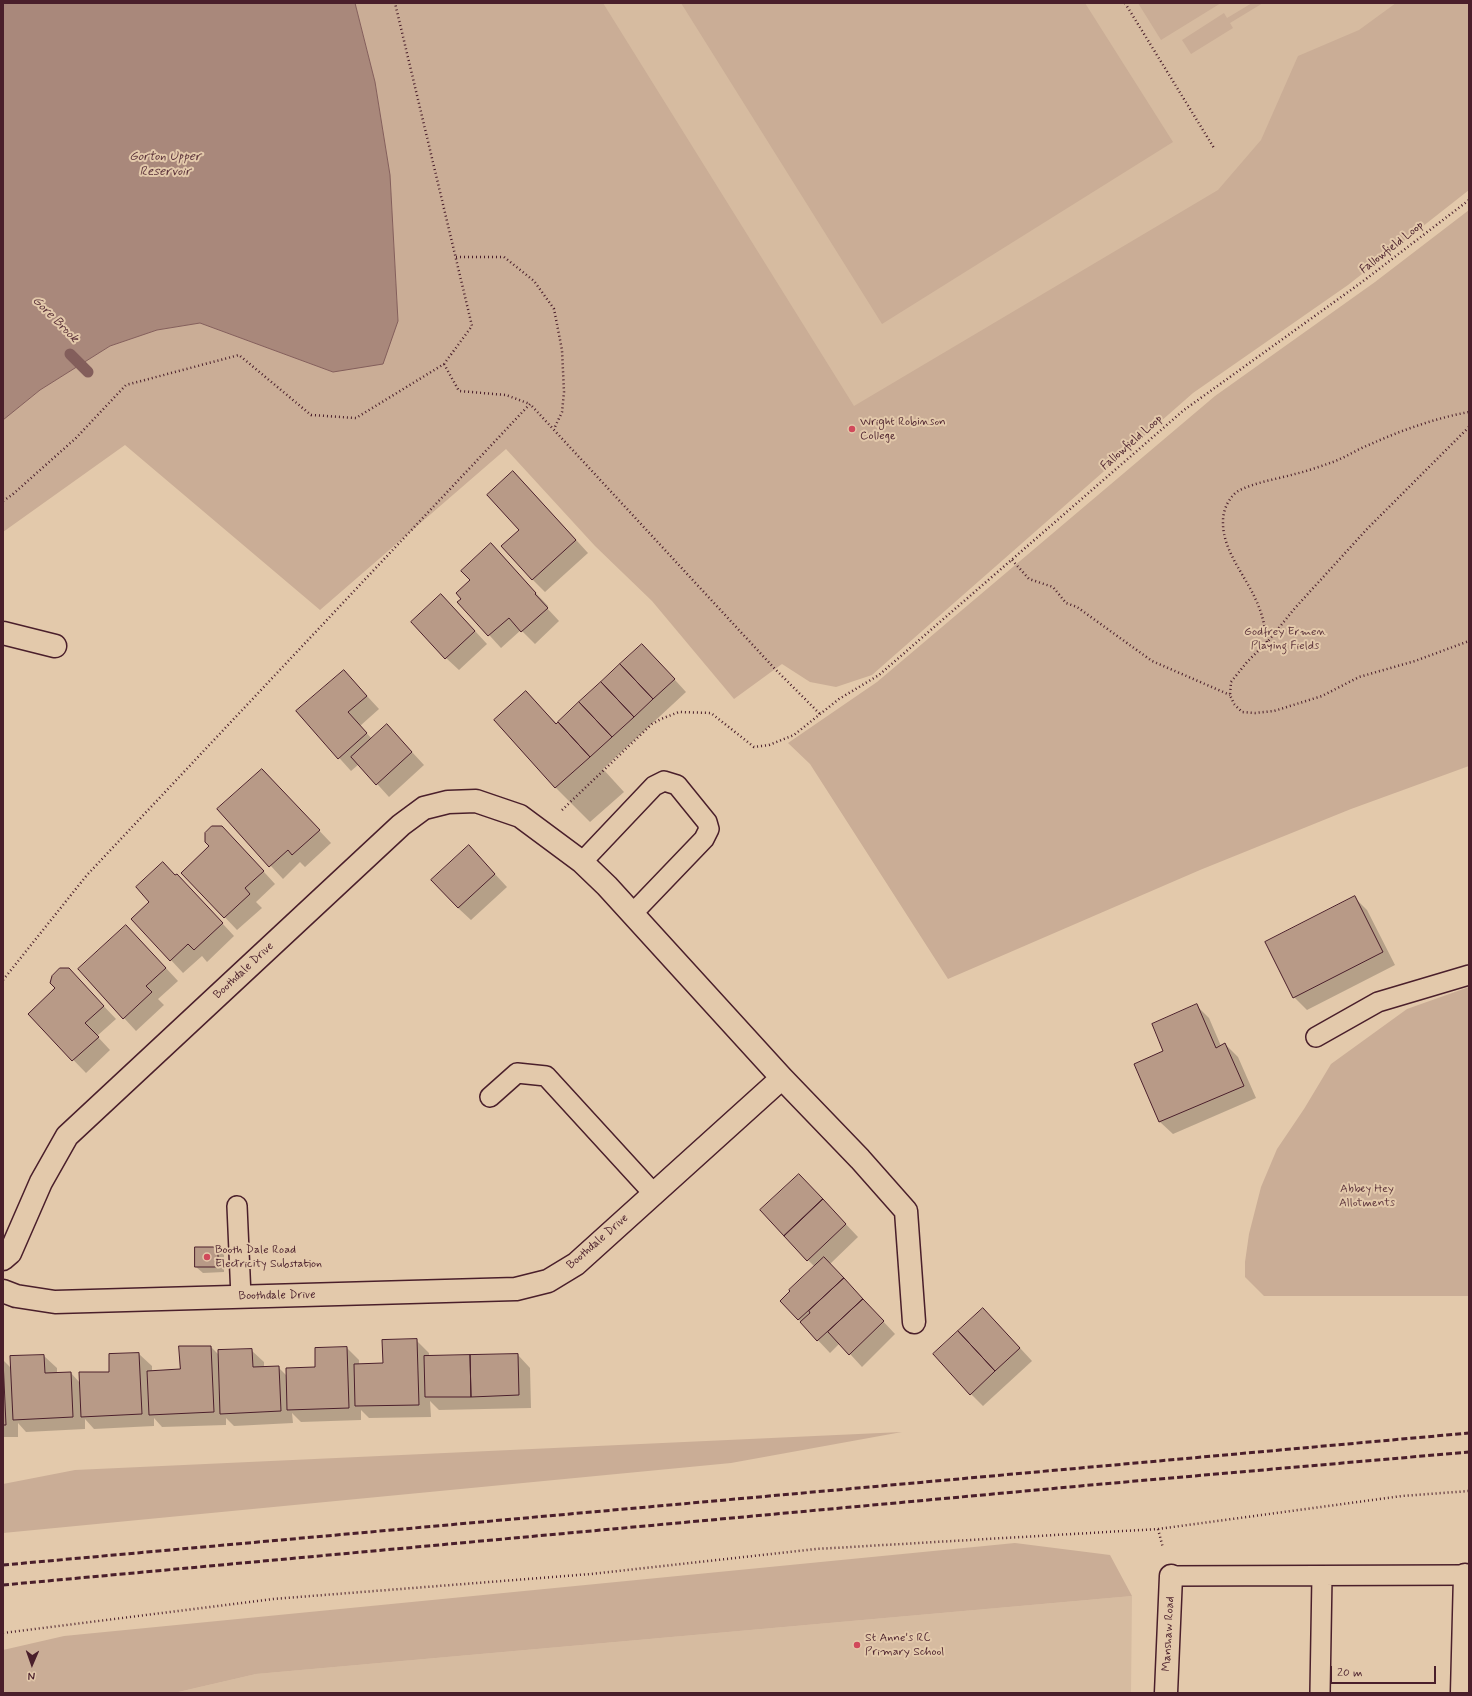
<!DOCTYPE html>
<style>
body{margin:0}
#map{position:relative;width:1472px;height:1696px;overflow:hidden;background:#e3c9ab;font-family:Mynerve,sans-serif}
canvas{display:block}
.frame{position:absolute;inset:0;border:4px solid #4a1f2b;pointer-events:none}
.north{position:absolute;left:12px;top:1644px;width:40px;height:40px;-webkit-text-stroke:3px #e3c9ab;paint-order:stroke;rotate:182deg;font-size:11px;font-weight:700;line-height:16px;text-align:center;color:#4a1f2b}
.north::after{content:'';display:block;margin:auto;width:14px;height:18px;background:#4a1f2b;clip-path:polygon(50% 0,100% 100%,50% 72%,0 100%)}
.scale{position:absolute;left:1330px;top:1666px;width:106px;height:18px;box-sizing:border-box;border:2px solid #4a1f2b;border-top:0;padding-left:5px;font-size:12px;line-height:14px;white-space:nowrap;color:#4a1f2b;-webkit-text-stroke:3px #e3c9ab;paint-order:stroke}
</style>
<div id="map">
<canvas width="1472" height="1696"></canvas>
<div class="frame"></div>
<div class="north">N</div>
<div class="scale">20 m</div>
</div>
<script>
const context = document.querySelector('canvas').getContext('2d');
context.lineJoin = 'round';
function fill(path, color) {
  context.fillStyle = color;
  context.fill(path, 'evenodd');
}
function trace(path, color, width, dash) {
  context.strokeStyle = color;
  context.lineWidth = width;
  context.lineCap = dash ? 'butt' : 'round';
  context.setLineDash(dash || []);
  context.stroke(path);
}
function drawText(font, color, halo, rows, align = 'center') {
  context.font = font + ' Mynerve,sans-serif';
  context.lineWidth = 4;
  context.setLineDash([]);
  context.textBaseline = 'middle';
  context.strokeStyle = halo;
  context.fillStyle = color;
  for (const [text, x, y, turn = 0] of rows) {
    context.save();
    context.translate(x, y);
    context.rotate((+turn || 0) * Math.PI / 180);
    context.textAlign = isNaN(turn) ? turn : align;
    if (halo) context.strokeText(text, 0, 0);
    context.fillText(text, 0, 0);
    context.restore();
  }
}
fill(new Path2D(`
 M421,3H1469L929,527Z
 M1132,1596L1131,1693H174L256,1674Z`), '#d6bba0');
fill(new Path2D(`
 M355,3H603L854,406L1218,190L1261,140L1298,56L1359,30L1396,3H1469V190L1348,285L1193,393L872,675L836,687L810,682L782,664L734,699L652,601L595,546L506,449L320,610L125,445L3,532V420L40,390L110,346L157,330L200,323L333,372L398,321L390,175L375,82Z
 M681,3H1085L1173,142L882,324Z
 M1138,3H1221L1161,40Z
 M1252,3H1263L1230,23L1233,28L1191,54L1182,40L1224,13L1227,18Z
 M1469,210V766L1351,809L1200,870L948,979L810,764L788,743L877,682L1215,396L1375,282Z
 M1469,987V1296H1264L1245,1277V1262L1249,1234L1261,1187L1277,1149L1304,1109L1331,1064L1407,1009Z
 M902,1432L731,1463L3,1533V1484L75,1470Z
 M1015,1543L1110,1555L1132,1596L256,1674L174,1693H3V1650L64,1636Z`), '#caad96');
const water = new Path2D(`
 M3,3H355L375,82L390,175L398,321L383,364L333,372L200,323L157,330L110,346L40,390L3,420Z`);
fill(water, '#a9887b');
trace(water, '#835e5b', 1);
fill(new Path2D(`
 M526,485L588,553L545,592L532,579L521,530Z
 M491,545L548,606L547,608L559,621L535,644L521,630L501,648L459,602L463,599Z
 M454,608L487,644L459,670L446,658Z
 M655,658L686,692L603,769L624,792L590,822L556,788L495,721L526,693L557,724Z
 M356,684L379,709L360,726L372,739L387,725L424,765L389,797L359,764L351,771L297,711Z
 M274,783L331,843L305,867L300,862L283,879L219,810Z
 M234,839L275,884L256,902L262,908L237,930L183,873L211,846Z
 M481,859L507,887L471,920L458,908Z
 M176,876L190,888L234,936L207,962L202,956L183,973L133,919Z
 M1355,898L1367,910L1395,965L1307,1010L1294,997Z
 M139,939L178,981L158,999L164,1005L136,1031L124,1018Z
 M81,982L116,1019L97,1036L110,1050L86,1073L29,1014L57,988Z
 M1197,1006L1209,1018L1221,1046L1225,1044L1238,1057L1256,1098L1173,1134L1160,1122L1135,1064L1165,1052Z
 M811,1187L858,1237L830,1264L895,1334L862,1367L840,1343L830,1353L781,1301L815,1267L808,1260Z
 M218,1248L224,1254V1272L203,1273L196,1267Z
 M996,1322L1032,1361L983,1406L971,1394Z
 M416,1340L429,1353V1357L518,1355L530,1368L531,1408L439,1410L430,1401L431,1417L369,1418L361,1410V1420L301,1422L292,1413L293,1423L234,1426L226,1418V1425L162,1427L154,1418V1426L94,1429L85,1419V1429L26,1432L18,1423V1437H3V1360L11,1368L44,1356L57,1368V1373H71L80,1383L110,1373L139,1354L152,1366V1371L181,1370L211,1347L219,1355L251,1350L264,1362V1368L278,1367L288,1377L316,1368L347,1348L359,1360V1365L384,1364Z`), '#0003');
trace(new Path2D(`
 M70,354L88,372`), '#835e5b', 11);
const building = new Path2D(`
 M513,471L576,540L532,580L501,546L519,530L487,495Z
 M491,543L536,593L535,594L548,608L521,632L509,618L488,636L457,602L461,599L456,593L470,580L461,571Z
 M441,594L475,631L445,659L411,622Z
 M642,644L675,679L653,699L620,664Z
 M620,664L653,699L634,717L601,682Z
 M344,670L367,696L348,712L367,733L338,759L296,711Z
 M601,682L634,717L612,737L579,702Z
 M526,691L556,724L558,722L590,757L555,788L494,720Z
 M579,702L612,737L590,757L558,722Z
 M387,724L412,752L376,785L351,757Z
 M262,769L320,830L292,855L288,850L269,867L217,809Z
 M212,826H222L264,871L245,888L250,894L224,918L181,873L209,846L205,842V833Z
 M469,845L495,874L458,908L431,880Z
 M163,862L175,875L177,874L223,923L194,950L188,944L170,961L131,919L149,902L136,887Z
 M1355,896L1383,952L1293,998L1265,942Z
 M126,925L166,968L146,986L152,992L123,1019L78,969Z
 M60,968H69L104,1006L85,1023L99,1037L72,1061L28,1014L55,988L50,983L52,976Z
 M1197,1004L1216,1048L1225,1043L1244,1086L1159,1122L1134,1064L1163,1051L1152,1024Z
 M799,1174L823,1199L784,1236L760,1210Z
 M823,1199L846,1224L807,1261L784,1236Z
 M195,1247H218V1267H195Z
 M824,1257L844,1278L798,1320L780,1301L790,1291L789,1290Z
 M844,1278L863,1299L817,1341L800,1322L810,1313L809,1311Z
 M863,1299L884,1321L849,1355L828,1332Z
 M983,1308L1020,1348L995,1371L958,1331Z
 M958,1331L995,1371L970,1395L933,1354Z
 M417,1339L419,1405L355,1406L354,1364L383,1363L382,1340Z
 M179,1346H211L214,1412L149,1415L147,1371L180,1369Z
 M347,1347L349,1408L287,1410L286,1368L315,1367V1348Z
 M252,1349L253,1367L279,1366L281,1411L220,1414L218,1350Z
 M139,1353L142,1414L81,1417L79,1372H109V1354Z
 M518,1354L519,1395L471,1397L470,1355Z
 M44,1355L45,1373L71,1372L73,1417L13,1420L10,1356Z
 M470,1355L471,1397H425L424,1356Z
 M3,1359L6,1425H3Z`);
fill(building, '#b89a87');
trace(building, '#4a1f2b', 1);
const service = new Path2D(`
 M582,862L654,786L664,781L677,785L707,822L709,829L704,839L633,913
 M1316,1037L1378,1002L1469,975
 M490,1097L517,1073L546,1076L654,1194
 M237,1206L241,1297
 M1171,1576L1465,1575
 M1320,1693L1322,1576`);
const minor = new Path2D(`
 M3,633L55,646
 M3,1259L10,1253L41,1182L67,1136L401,825L424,808L448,802L476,801L520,816L582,862L607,886L782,1078
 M3,1291L16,1296L55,1302L516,1289L548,1281L576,1264L782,1078L860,1159L906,1211L914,1322
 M1166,1693L1171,1576
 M1462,1693L1465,1575`);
trace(service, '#4a1f2b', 22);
trace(minor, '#4a1f2b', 25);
trace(new Path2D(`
 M1125,3L1214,148
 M456,257H504L534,281L554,309L562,350L564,392L562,412L554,429
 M444,364L459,391L506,395L530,404
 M1469,427L1367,529L1295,608L1269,640L1247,662L1231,682L1230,695L1234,704L1242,712L1255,713L1274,711L1322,696L1359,677L1415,661L1469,641
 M3,501L12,495L76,438L126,385L239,355L311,415L356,418L444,364L472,326L395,3
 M1012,560L1029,579L1053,587L1066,603L1077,607L1152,661L1230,695
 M1267,642C1265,626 1262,612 1255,598C1244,574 1222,549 1223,521C1223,509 1230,495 1240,490C1257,482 1277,479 1295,474C1308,471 1321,466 1333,462C1346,457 1358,449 1371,444C1402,430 1436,418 1469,412
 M562,810L652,724L661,719L679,712L711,713L754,747L769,745L794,735L839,699L879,675L1184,410L1362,282L1469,200
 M3,980L87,875L530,404L775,669L820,714
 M1158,1529L1163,1548
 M3,1633L273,1599L591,1574L816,1549L1158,1529L1402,1496L1469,1491`), '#4a1f2b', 2.5, [1, 3]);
trace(service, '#e3c9ab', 19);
trace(minor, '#e3c9ab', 22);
trace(new Path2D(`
 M3,1565L1469,1433
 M3,1585L1102,1484L1469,1452`), '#4a1f2b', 3, [6, 3]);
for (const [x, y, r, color] of [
 [852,429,4,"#d1495b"],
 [207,1257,4,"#d1495b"],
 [857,1645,4,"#d1495b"]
]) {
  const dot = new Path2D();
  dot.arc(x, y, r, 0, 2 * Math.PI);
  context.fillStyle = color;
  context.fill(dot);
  trace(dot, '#e3c9ab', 1.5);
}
drawText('12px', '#4a1f2b', '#e3c9ab', [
 ["Fallowfield Loop",1392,248,-38],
 ["Fallowfield Loop",1132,443,-41],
 ["Boothdale Drive",244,971,-43],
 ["Boothdale Drive",598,1242,-41],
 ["Boothdale Drive",277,1296,-1],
 ["Manshaw Road",1169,1634,-87]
]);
drawText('12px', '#4a1f2b', '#e3c9ab', [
 ["Wright Robinson",860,422],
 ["College",860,436],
 ["Booth Dale Road",215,1250],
 ["Electricity Substation",215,1264],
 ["St Anne's RC",865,1638],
 ["Primary School",865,1652]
], 'left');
drawText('12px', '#5d343b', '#e3c9ab', [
 ["Godfrey Ermen",1285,632],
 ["Playing Fields",1285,646],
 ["Abbey Hey",1367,1189],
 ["Allotments",1367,1203]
]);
drawText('italic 13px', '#5d343b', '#e3c9ab', [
 ["Gorton Upper",165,157],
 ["Reservoir",165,172],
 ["Gore Brook",55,320,45]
]);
</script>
